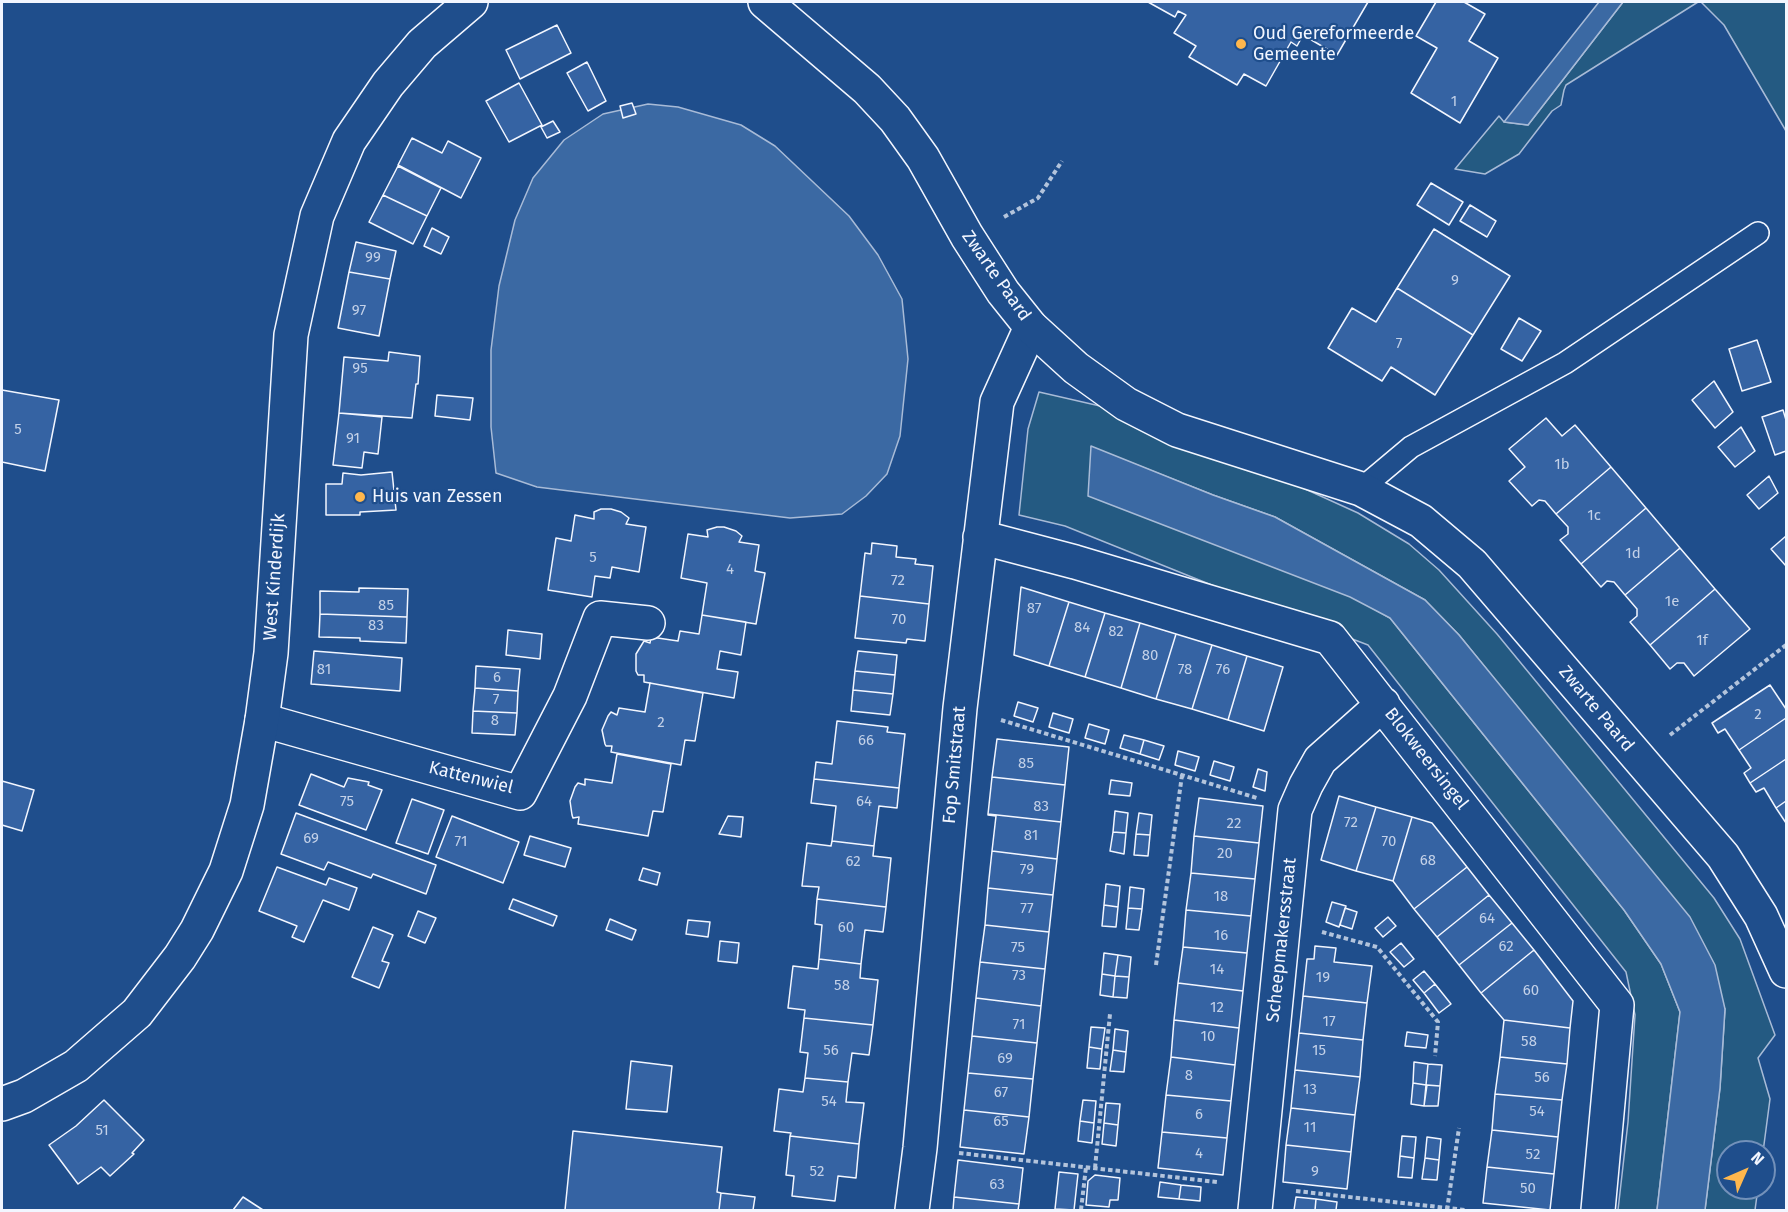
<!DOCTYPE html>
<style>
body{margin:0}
#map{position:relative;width:1788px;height:1212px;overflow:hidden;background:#1f4e8c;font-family:"Fira Sans",sans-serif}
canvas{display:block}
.frame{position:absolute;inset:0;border:3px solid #f2f6ff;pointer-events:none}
.north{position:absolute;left:1716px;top:1140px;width:60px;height:60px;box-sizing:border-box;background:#1f4e8c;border:2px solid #7391ba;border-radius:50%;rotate:45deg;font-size:16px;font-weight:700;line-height:24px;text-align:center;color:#f2f6ff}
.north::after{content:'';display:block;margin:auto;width:21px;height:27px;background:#ffb74d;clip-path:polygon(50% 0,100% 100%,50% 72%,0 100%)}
</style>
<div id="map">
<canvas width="1788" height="1212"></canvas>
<div class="frame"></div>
<div class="north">N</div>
</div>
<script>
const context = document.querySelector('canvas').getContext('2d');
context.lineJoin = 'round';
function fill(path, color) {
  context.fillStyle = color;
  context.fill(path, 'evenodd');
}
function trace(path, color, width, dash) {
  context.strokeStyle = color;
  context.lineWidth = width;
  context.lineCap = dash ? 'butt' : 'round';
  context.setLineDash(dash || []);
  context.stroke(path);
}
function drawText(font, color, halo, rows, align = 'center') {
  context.font = font + ' "Fira Sans",sans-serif';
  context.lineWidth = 4.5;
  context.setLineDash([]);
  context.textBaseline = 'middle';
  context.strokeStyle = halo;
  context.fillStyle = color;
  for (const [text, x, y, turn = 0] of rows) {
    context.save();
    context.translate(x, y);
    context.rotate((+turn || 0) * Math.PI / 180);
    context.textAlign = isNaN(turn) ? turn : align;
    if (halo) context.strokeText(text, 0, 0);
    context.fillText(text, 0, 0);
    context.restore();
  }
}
const green = new Path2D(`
 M1623,2H1698L1566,85L1564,90L1561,105L1552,111L1519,154L1485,174L1455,169L1499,116L1504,122L1528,125Z
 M1701,2H1786V131L1724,25Z
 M1039,392L1100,406L1226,453L1358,513L1409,544L1439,570L1497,634L1714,898L1740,939L1775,1035L1758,1058L1770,1099L1763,1152H1728V1188H1758L1755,1210H1705L1720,1088L1725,1009L1567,769L1459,635L1425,600L1275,517L1213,495L1091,447L1390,618L1624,910L1661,964L1680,1012L1657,1210H1618L1628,1122L1635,1015L1626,972L1368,645L1229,592L1065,526L1019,515L1028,429Z`);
fill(green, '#245a82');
trace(green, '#a8bbd7', 1.5);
const water = new Path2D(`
 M1599,2H1623L1528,125L1504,122Z
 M648,104L678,107L741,125L775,146L849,216L878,255L902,299L908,359L900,436L887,474L866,496L842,514L790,518L537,487L496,473L491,427V350L499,286L515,220L533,178L564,140L603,114Z
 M1091,446L1213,495L1275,517L1425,600L1459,635L1690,917L1715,965L1725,1009L1720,1088L1705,1210H1657L1680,1012L1661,964L1624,910L1390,618L1350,597L1088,496Z`);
fill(water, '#3b69a3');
trace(water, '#a8bbd7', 1.5);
const building = new Path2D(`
 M1148,2H1368L1337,55L1303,35L1297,46L1291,42L1266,86L1244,74L1237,85L1189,57L1196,46L1174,33L1186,15L1178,11L1175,17Z
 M1436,2H1464L1485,14L1469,41L1498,58L1460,123L1411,93L1437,48L1416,36Z
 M557,25L571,53L520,79L506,50Z
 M587,62L606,101L588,111L567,73Z
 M519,83L542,125L509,142L486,101Z
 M632,103L636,114L623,118L620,106Z
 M553,121L560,132L547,138L541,127Z
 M412,138L442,153L448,141L481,158L461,198L398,165Z
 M398,166L441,188L427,216L383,195Z
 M1431,183L1463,202L1449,225L1417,205Z
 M383,195L427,216L413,244L369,222Z
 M1470,205L1496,221L1487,237L1460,221Z
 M432,228L449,237L441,254L424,246Z
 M1434,229L1510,276L1473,335L1397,288Z
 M356,242L396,251L390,279L349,272Z
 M349,272L390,279L379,336L338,328Z
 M1397,288L1473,335L1435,395L1391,367L1382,381L1328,348L1352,308L1376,322Z
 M1519,318L1541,331L1522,361L1501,349Z
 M1757,340L1771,382L1742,391L1729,349Z
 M389,352L420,356L418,384H416L412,418L339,413L344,357L388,361Z
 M1714,381L1733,412L1715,428L1692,400Z
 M2,390L59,400L45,471L2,462Z
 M437,395L473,398L470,420L435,416Z
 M1783,410L1786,420V451L1775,455L1762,417Z
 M339,413L382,417L378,454L364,452L362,468L333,465Z
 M1546,418L1562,436L1575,425L1611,467L1556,514L1545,501L1539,500L1532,506L1509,481L1525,467L1509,449Z
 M1741,427L1755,451L1735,467L1718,447Z
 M1611,467L1646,508L1581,564L1560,540L1568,534V527L1556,514Z
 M392,472L396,510L360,512V515H326V484H342L343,473L361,475Z
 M1769,476L1778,493L1759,509L1747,495Z
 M1646,508L1680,548L1625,595L1614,582L1607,581L1601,587L1581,564Z
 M601,509H611L621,512L629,518L626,524L646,527L639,572L612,567L610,578L595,576L592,597L548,590L556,538L571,541L575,515L594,519V512Z
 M717,527H724L736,531L742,536L739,542L759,545L755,571L765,573L756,624L702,615L707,583L681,578L688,534L708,537L707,530Z
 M1786,536V566L1771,549Z
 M872,543L897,546L896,557L916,559L915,564L933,566L929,604L860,596L865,553L871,554Z
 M1680,548L1715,589L1650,645L1630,622L1637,616V609L1625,595Z
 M1021,587L1069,602L1049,666L1014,655Z
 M359,588L408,589L407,617L320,614V591L359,592Z
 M1715,589L1750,629L1694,676L1684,663H1677L1670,669L1650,645Z
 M860,596L929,604L925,641L907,639L906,643L855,638Z
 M1069,602L1105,613L1085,677L1049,666Z
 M1105,613L1140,623L1121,688L1085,677Z
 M320,614L407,617L406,643L360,641V638L319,637Z
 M702,615L746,622L741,655L720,651L717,669L738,672L734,698L644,682V675H638L636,671V654L644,641L650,643L651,637L678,641L680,631L699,634Z
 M1140,623L1176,634L1156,699L1121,688Z
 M508,630L542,634L540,659L506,655Z
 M1176,634L1212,645L1192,709L1156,699Z
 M1212,645L1247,656L1228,720L1192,709Z
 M314,651L402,658L400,691L311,684Z
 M858,651L897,655L895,675L855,671Z
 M1247,656L1283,667L1264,731L1228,720Z
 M476,666L520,669L518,691L475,688Z
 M855,671L895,675L893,694L853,690Z
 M650,683L703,693L695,741L685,740L681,765L611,752L612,746H606L605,744L602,730L608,716L611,712L617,715L619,708L645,712Z
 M1770,685L1786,709V718L1739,750L1725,729L1718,733L1712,723Z
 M475,688L518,691L517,713L473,711Z
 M853,690L893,694L890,715L851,711Z
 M1018,702L1038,708L1033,722L1014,716Z
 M473,711L517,713L515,735L472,733Z
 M1053,713L1073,719L1069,733L1049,727Z
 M1786,718V759L1750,783L1744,773L1751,768L1739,750Z
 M837,721L888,727L887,732L905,734L899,788L814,779L816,762L832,764Z
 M1089,724L1109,730L1105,744L1085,738Z
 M1124,735L1144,740L1140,754L1120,748Z
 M997,739L1069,747L1065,785L992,777Z
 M1144,740L1164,746L1159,760L1140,754Z
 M1178,751L1199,757L1195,771L1175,765Z
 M617,754L671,764L663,812L653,811L648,836L578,824L579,817L573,818L572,815L570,801L575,787L578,783L585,785V779L612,783Z
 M1786,759V801L1776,808L1764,788L1756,792L1750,783Z
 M1214,761L1234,767L1230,781L1210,775Z
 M1258,769L1267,772L1265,791L1253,787Z
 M311,774L344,787L348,778L369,782L368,785L382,790L366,830L299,805Z
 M992,777L1065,785L1061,822L988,814Z
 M814,779L899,788L897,808L879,806L874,846L832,841L836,806L811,803Z
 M1111,780L1132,783L1130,796L1109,794Z
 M2,781L34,790L22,831L2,825Z
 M1339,796L1376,807L1356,871L1321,860Z
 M1199,798L1263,806L1259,843L1194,836Z
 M412,799L444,810L428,854L396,843Z
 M1786,801V823L1776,808Z
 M1376,807L1412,817L1393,881L1356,871Z
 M1115,811L1128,813L1126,833L1113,832Z
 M296,813L436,865L426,894L373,874L371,878L328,862L324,870L281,854Z
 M1139,813L1152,815L1150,835L1136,834Z
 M988,814L1061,822L1057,859L992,851L996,816L988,815Z
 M452,816L519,842L503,883L436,857Z
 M728,816L743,817L741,837L719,834Z
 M1412,817L1432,823L1467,867L1414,909L1393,881Z
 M1113,832L1126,833L1124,854L1110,851Z
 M1136,834L1150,835L1148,856L1134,855Z
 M530,836L571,848L565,867L524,855Z
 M1194,836L1259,843L1255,879L1191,873Z
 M832,841L874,846L873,856L891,858L886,907L817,899L819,887L802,886L807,843L831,846Z
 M992,851L1057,859L1053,895L988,888Z
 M277,867L326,885L329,878L357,888L349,910L323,900L304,942L292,937L297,926L259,911Z
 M1467,867L1489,895L1437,937L1414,909Z
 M643,868L660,873L657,885L639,880Z
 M1191,873L1255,879L1251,916L1186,910Z
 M1106,884L1120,886L1118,907L1104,905Z
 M1130,887L1144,889L1142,909L1128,908Z
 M988,888L1053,895L1049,932L985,925Z
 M1489,895L1512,923L1459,965L1437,937Z
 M513,899L557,916L553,926L509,909Z
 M817,899L886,907L883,932L865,930L861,964L819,959L822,925L815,924Z
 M1332,902L1346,906L1339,927L1326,922Z
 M1104,905L1118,907L1116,927L1102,926Z
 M1128,908L1142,909L1139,930L1126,929Z
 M1345,908L1357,912L1352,929L1340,925Z
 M1186,910L1251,916L1247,953L1183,947Z
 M418,911L436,918L425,943L408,936Z
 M1388,917L1396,926L1383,937L1375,928Z
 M610,919L636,930L632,940L606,930Z
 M688,920L710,922L708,937L686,934Z
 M1512,923L1534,950L1481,993L1459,965Z
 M985,925L1049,932L1045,969L980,962Z
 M373,927L393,935L382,961L389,963L379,988L352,977Z
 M720,941L739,943L737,963L718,961Z
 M1401,943L1414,959L1404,967L1390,952Z
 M1315,946L1336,948L1334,962L1372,966L1367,1003L1303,996L1307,959H1314Z
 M1183,947L1247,953L1243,991L1178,983Z
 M1534,950L1573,1001L1570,1028L1504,1020L1481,993Z
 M1104,953L1118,955L1115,976L1102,974Z
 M1118,955L1131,957L1129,977L1115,976Z
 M819,959L861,964L860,978L878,980L873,1025L804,1018L805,1010L788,1008L793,966L818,969Z
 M980,962L1045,969L1041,1006L976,998Z
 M1424,971L1435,984L1424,993L1413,980Z
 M1102,974L1115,976L1113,997L1100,995Z
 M1115,976L1129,977L1127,998L1113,997Z
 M1178,983L1243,991L1239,1028L1174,1020Z
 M1435,984L1451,1004L1439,1013L1424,993Z
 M1303,996L1367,1003L1363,1040L1299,1033Z
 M976,998L1041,1006L1037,1043L972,1036Z
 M804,1018L873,1025L869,1055L852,1053L848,1082L805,1078L808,1053L800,1052Z
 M1174,1020L1239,1028L1235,1065L1171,1057Z
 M1504,1020L1570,1028L1567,1064L1500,1057Z
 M1091,1027L1105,1028L1102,1049L1089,1047Z
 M1115,1029L1128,1031L1126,1052L1113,1050Z
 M1407,1032L1428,1035L1426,1048L1405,1046Z
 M1299,1033L1363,1040L1360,1077L1295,1070Z
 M972,1036L1037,1043L1033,1079L968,1073Z
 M1089,1047L1102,1049L1100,1069L1087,1068Z
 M1113,1050L1126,1052L1124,1072L1110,1071Z
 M1171,1057L1235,1065L1231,1101L1166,1095Z
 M1500,1057L1567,1064L1562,1100L1495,1094Z
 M631,1061L672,1066L667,1112L626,1109Z
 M1414,1062L1428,1064L1426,1085L1413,1083Z
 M1428,1064L1442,1065L1440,1086L1426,1085Z
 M1295,1070L1360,1077L1355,1115L1291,1108Z
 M968,1073L1033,1079L1029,1117L964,1110Z
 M805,1078L848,1082L846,1102L864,1103L859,1144L790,1136L791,1133L774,1131L779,1089L803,1092Z
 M1413,1083L1426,1085L1424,1106L1411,1104Z
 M1427,1085L1440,1086L1438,1106H1424Z
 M1495,1094L1562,1100L1558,1137L1492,1130Z
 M1166,1095L1231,1101L1227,1138L1162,1132Z
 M104,1100L144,1140L132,1153L134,1154L110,1176L101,1167L78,1184L49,1145L76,1126Z
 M1083,1100L1096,1101L1094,1123L1080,1121Z
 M1106,1103L1120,1104L1118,1125L1104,1123Z
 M1291,1108L1355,1115L1351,1152L1286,1145Z
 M964,1110L1029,1117L1024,1154L960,1147Z
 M1080,1121L1094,1123L1092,1143L1078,1141Z
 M1104,1123L1118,1125L1116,1146L1102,1144Z
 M1492,1130L1558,1137L1554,1174L1487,1167Z
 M573,1131L722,1147L717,1192L721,1193L719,1210H565Z
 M1162,1132L1227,1138L1223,1175L1158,1168Z
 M790,1136L859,1144L856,1178L838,1176L835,1201L792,1196L794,1176L786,1175Z
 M1402,1136L1416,1137L1414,1158L1400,1156Z
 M1427,1137L1441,1139L1439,1160L1425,1158Z
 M1286,1145L1351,1152L1347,1189L1283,1182Z
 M1400,1156L1414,1158L1412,1178L1398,1177Z
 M1425,1158L1439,1160L1437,1180L1422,1179Z
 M958,1160L1023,1168L1019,1204L954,1197Z
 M1487,1167L1554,1174L1550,1210L1483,1203Z
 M1059,1172L1078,1174L1074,1210L1055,1209Z
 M1095,1175L1120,1178L1118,1200H1110L1109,1207L1086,1205L1088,1181Z
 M1160,1182L1181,1185L1179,1199L1158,1197Z
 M1181,1185L1201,1187L1200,1201L1179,1199Z
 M721,1193L755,1197L753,1210H719Z
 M243,1197L263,1210H233Z
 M954,1197L1019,1204L1018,1210H953Z
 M1296,1197L1316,1199L1315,1210H1294Z
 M1316,1199L1337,1202L1336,1210H1315Z`);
fill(building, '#3563a3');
trace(building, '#f2f6ff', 1.5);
const service = new Path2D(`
 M1361,489L1411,447L1565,363L1758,233`);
const minor = new Path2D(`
 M980,537L1075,562L1330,638L1617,1005L1598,1210
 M262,720L520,793L570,696L600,618L648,623
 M912,1210L920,1148L960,708L997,402L1031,327
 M1255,1210L1295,810L1306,785L1320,760L1383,704`);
const tertiary = new Path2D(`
 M765,2L867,89L895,119L923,158L967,236L1003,292L1031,327L1076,368L1126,404L1177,430L1361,489L1421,521L1472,564L1723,856L1761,916L1786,971
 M2,1104L24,1096L76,1066L137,1013L180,957L197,930L226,871L247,805L262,720L271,653L291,335L317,216L349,141L388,84L422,44L471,2`);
trace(service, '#f2f6ff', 24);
trace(minor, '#f2f6ff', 36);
trace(tertiary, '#f2f6ff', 36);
trace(new Path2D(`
 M1004,217L1038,198L1062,161
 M1001,720L1257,798
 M1670,735L1786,645
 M1322,932L1377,947L1438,1022L1435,1056
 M1156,965L1182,775
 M959,1153L1217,1182
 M1095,1168L1110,1014
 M1296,1191L1465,1210
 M1081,1210L1086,1167
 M1447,1210L1459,1128`), '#b3c4dc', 4, [4.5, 3]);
trace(service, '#1f4e8c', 21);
trace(minor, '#1f4e8c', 33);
trace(tertiary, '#1f4e8c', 33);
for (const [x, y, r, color] of [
 [1241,44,6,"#ffb74d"],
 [360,497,6,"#ffb74d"]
]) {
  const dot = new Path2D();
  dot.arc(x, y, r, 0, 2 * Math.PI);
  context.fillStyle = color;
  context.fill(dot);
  trace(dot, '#1f4e8c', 2);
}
drawText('15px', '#c3d1e8', null, [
 ["1",1454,102],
 ["99",373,258],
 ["9",1455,281],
 ["97",359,311],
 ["7",1399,344],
 ["95",360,369],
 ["5",18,430],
 ["91",353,439],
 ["1b",1562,465],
 ["1c",1594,516],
 ["1d",1633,554],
 ["5",593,558],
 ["4",730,570],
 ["72",898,581],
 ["1e",1672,602],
 ["85",386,606],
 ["87",1034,609],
 ["70",899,620],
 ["83",376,626],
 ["84",1082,628],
 ["82",1116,632],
 ["1f",1702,641],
 ["80",1150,656],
 ["81",324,670],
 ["78",1185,670],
 ["76",1223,670],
 ["6",497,678],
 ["7",496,700],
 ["2",1758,715],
 ["8",495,721],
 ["2",661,723],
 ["66",866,741],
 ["85",1026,764],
 ["75",347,802],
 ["64",864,802],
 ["83",1041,807],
 ["72",1351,823],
 ["22",1234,824],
 ["81",1031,836],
 ["69",311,839],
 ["71",461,842],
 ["70",1389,842],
 ["20",1225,854],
 ["68",1428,861],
 ["62",853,862],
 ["79",1027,870],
 ["18",1221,897],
 ["77",1027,909],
 ["64",1487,919],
 ["60",846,928],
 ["16",1221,936],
 ["62",1506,947],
 ["75",1018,948],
 ["14",1217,970],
 ["73",1019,976],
 ["19",1323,978],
 ["58",842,986],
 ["60",1531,991],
 ["12",1217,1008],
 ["17",1329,1022],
 ["71",1019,1025],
 ["10",1208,1037],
 ["58",1529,1042],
 ["56",831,1051],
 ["15",1319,1051],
 ["69",1005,1059],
 ["8",1189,1076],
 ["56",1542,1078],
 ["13",1310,1090],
 ["67",1001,1093],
 ["54",829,1102],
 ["54",1537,1112],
 ["6",1199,1115],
 ["65",1001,1122],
 ["11",1310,1128],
 ["51",102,1131],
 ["4",1199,1154],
 ["52",1533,1155],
 ["52",817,1172],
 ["9",1315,1172],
 ["63",997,1185],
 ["50",1528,1189]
]);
drawText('18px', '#f2f6ff', '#1f4e8c', [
 ["Oud Gereformeerde",1253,34],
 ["Gemeente",1253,55],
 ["Huis van Zessen",372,497]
], 'left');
drawText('18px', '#f2f6ff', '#1f4e8c', [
 ["Zwarte Paard",996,276,55],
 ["West Kinderdijk",275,577,-86],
 ["Zwarte Paard",1596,709,50],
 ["Blokweersingel",1426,759,52],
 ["Fop Smitstraat",955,765,-85],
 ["Kattenwiel",471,778,14],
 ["Scheepmakersstraat",1282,940,-84]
]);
</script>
